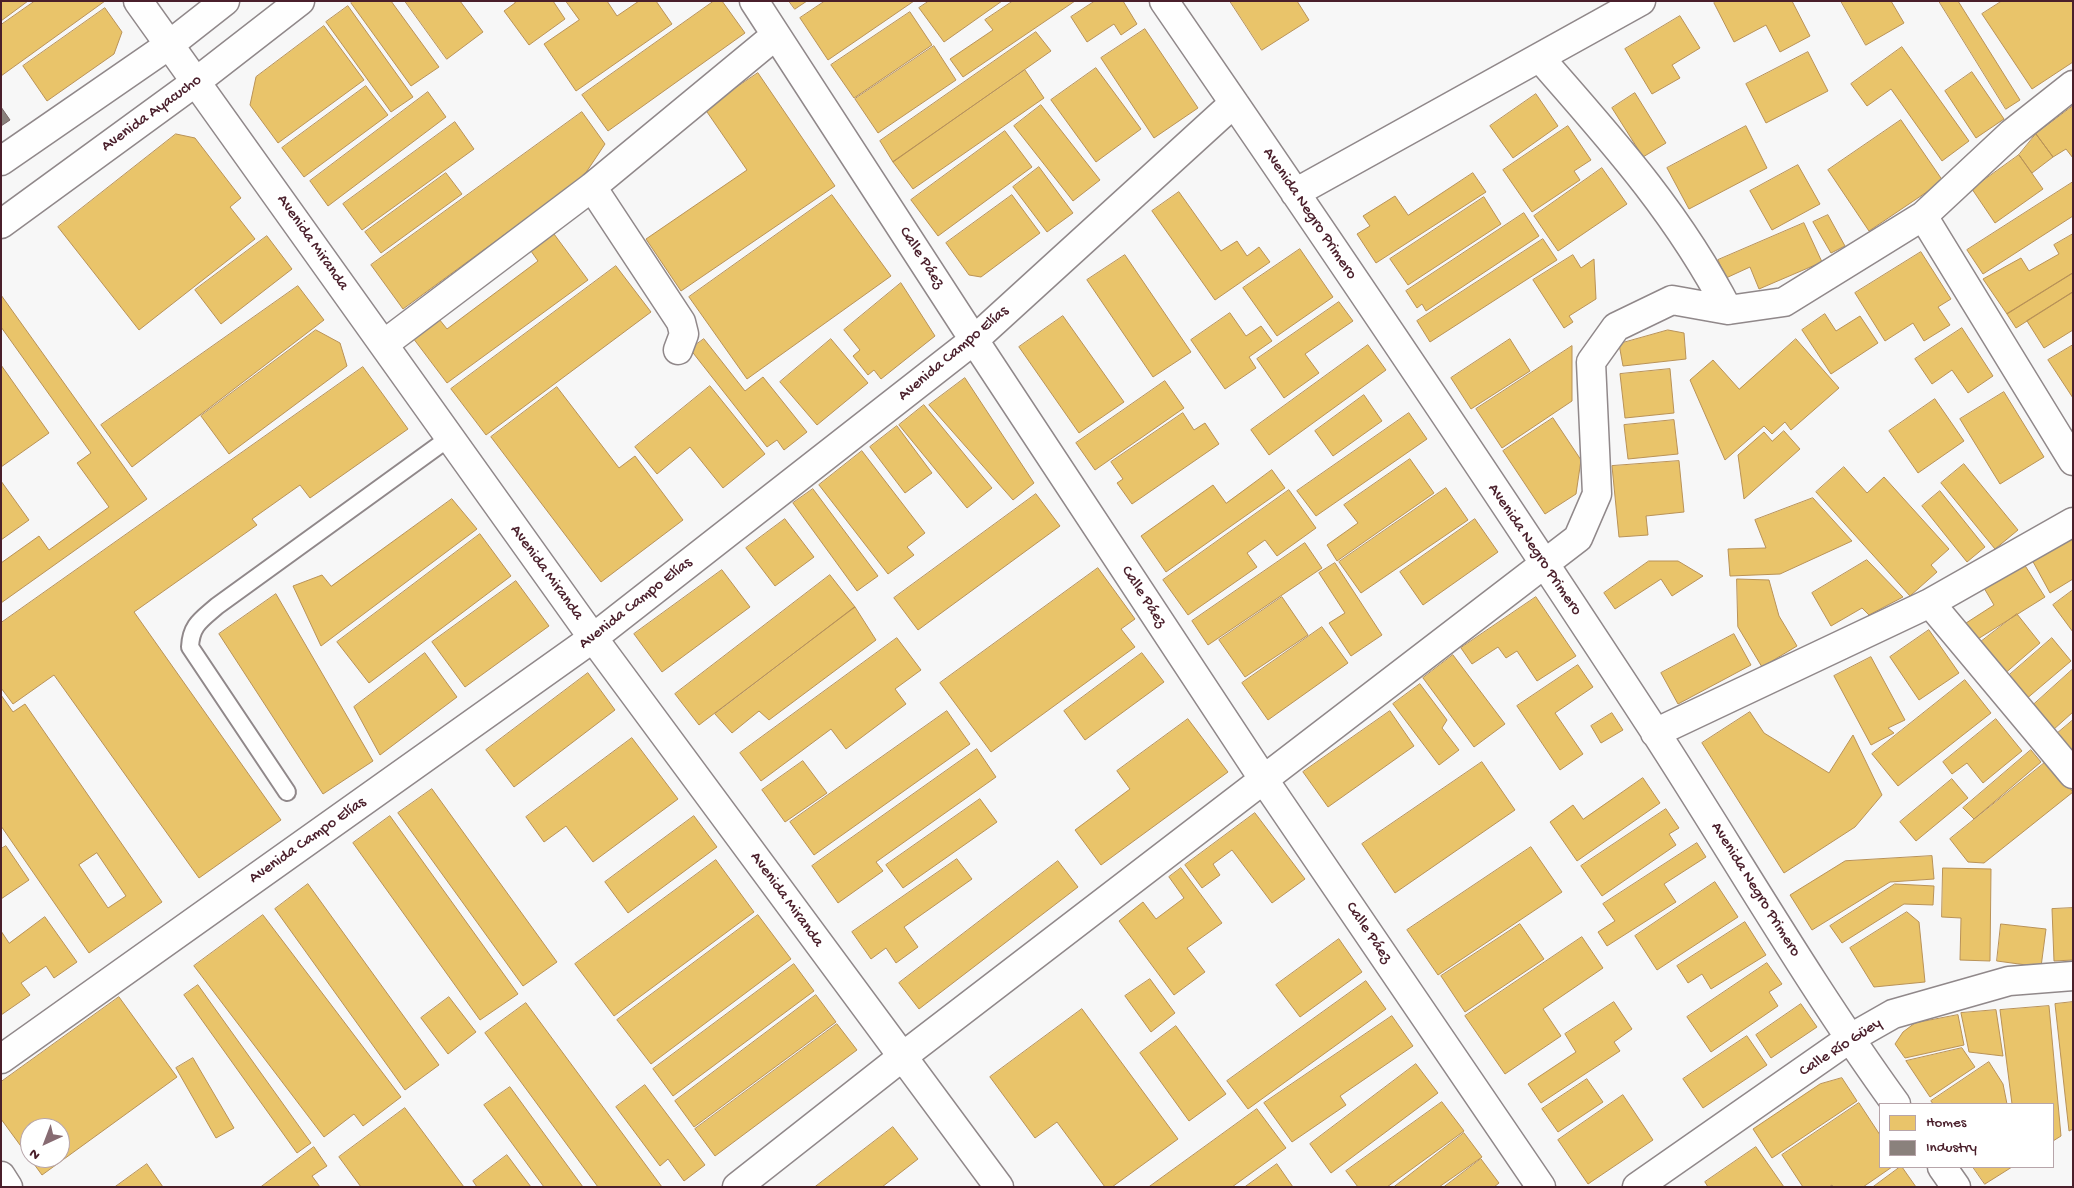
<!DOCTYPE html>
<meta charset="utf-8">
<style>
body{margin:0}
#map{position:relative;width:2074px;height:1188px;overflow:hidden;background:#f7f7f7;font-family:"Gochi Hand",sans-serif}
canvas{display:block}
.frame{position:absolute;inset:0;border:2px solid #4a1f2b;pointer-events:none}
.legend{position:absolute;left:1879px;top:1103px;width:175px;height:65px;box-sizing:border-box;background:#fff;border:1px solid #b7a5aa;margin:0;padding:6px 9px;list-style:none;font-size:15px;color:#4a1f2b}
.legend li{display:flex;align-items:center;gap:10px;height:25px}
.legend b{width:25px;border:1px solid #b7a5aa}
.north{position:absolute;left:20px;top:1118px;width:50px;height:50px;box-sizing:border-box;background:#fff;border:1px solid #b7a5aa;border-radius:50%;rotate:223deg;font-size:14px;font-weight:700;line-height:20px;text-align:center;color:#4a1f2b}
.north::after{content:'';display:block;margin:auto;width:18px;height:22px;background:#876b72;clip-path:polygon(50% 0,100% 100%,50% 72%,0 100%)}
</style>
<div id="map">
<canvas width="2074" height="1188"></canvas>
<div class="frame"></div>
<ul class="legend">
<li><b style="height:14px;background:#e9c46a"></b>Homes</li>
<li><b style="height:14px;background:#8a817c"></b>Industry</li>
</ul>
<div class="north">N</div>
</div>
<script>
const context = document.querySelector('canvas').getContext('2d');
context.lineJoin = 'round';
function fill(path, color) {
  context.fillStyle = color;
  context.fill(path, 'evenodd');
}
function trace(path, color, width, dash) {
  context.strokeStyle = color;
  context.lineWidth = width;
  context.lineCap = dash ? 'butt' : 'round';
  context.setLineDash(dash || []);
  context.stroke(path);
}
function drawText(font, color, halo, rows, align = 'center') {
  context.font = font + ' "Gochi Hand",sans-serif';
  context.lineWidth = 5;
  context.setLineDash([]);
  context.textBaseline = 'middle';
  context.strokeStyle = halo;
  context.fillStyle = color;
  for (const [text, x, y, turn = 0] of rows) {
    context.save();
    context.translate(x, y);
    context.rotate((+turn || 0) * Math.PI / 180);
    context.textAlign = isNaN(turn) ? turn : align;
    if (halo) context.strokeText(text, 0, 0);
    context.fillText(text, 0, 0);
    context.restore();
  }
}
const homes = new Path2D(`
 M1,1H28L1,21Z
 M35,1H105L1,76V25Z
 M353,1H391L439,67L411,86L351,3Z
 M405,1H460L483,32L447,59Z
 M514,1H553L565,19L529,45L504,11L515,3Z
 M566,1H607L617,16L639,1H656L672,24L576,91L544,44L579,20Z
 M714,1H722L745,33L608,131L582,95Z
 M789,1H807L795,9Z
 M825,1H914L828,60L800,18Z
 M929,1H1002L944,42L919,8Z
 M1013,1H1075L963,77L950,59L993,30L985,20Z
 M1095,1H1123L1137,24L1121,35L1114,24L1087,42L1071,17Z
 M1230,1H1297L1309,20L1262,50Z
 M1716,1H1792L1810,36L1780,52L1766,25L1734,42L1714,3Z
 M1841,1H1891L1904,23L1866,45Z
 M1939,1H1958L2020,100L2006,109Z
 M2002,1H2073V62L2032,89L1982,14Z
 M348,6L413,97L391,112L326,22Z
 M105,8L122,32L114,54L47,101L23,66Z
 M910,12L932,45L854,98L831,65Z
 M1680,16L1700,48L1672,65L1680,78L1652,94L1625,49Z
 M324,26L364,80L278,143L250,105L256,77Z
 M1145,29L1198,108L1154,138L1101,58Z
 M1036,32L1051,51L893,162L880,141Z
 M934,46L956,80L878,133L855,99Z
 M1902,47L1969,141L1942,161L1891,89L1867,106L1851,84Z
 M1808,52L1828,91L1766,123L1746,84Z
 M1096,68L1141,129L1096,162L1051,100Z
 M1025,70L1044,98L913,189L893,162Z
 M1972,72L2004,119L1976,138L1945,91Z
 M758,73L835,186L681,291L646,239L747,170L705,109Z
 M366,86L388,115L304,177L282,148Z
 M428,92L446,117L328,206L310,181Z
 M1635,93L1666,143L1643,157L1612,108Z
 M1536,94L1558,126L1513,158L1490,126Z
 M1041,105L1100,180L1073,201L1014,126Z
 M2073,106V158L2066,149L2053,157L2036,134Z
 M582,112L605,144L583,177L403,309L371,265Z
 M1901,120L1943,181L1869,231L1828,170Z
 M455,122L474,149L362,230L343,204Z
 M1568,126L1591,160L1574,171L1580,180L1532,212L1503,170Z
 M1746,126L1767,168L1689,209L1667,168Z
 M1005,131L1032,167L938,236L911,200Z
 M176,134L195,138L241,198L230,207L255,239L139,330L58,227Z
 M2036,134L2053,157L2032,173L2019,155Z
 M2019,155L2043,189L1995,223L1972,189Z
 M1798,165L1820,204L1772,230L1750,191Z
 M1039,167L1073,213L1047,232L1013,187Z
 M1602,168L1627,204L1558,251L1534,216Z
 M446,173L462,194L381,253L365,232Z
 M1473,173L1486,192L1376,263L1357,234L1370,226L1363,216L1395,196L1408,215Z
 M2073,182V216L1983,274L1967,250Z
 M1179,192L1221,251L1237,241L1247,256L1259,247L1270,262L1215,300L1152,211Z
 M832,195L891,276L747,379L689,297Z
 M1012,195L1040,233L981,277L969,275L946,243Z
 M1484,197L1501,224L1408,285L1390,259Z
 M1524,213L1539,236L1426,311L1422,304L1417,308L1406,291Z
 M1828,215L1845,246L1831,253L1813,222Z
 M1804,223L1822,262L1759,289L1750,267L1726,278L1718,260Z
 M554,234L588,280L447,383L413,338L439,319L447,329L538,261L531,251Z
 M2073,234V273L2007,314L1983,279L2021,258L2029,271L2059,254L2054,245Z
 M267,236L292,269L221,324L195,290Z
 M1543,239L1557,260L1430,342L1417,321Z
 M1300,249L1333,297L1277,336L1243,288Z
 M1921,252L1951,299L1938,307L1950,325L1924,341L1913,323L1885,341L1855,293Z
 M1125,255L1191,352L1153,377L1087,280Z
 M1573,255L1581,268L1594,259L1596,299L1569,316L1573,322L1564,328L1533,280Z
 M616,266L651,312L486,435L451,389Z
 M2073,273V292L2016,328L2007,314Z
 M901,283L935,336L881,379L874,370L868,375L853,356L860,350L844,330Z
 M298,286L324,320L132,467L101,425Z
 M2073,292V330L2044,348L2027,321Z
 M1,295L147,499L1,603V563L39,536L49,550L109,507L77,463L91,453L1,327Z
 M1339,302L1353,321L1305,354L1319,373L1284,398L1257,359Z
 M1230,313L1246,336L1261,326L1272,341L1249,357L1256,368L1225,389L1191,340Z
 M1825,314L1836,331L1860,316L1878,343L1831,374L1802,330Z
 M1063,316L1124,402L1079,433L1019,347Z
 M1962,328L1993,376L1968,393L1952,370L1932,384L1915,359Z
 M316,330L340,343L347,366L229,454L201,416Z
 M1668,330L1684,333L1686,359L1623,366L1619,344Z
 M704,339L745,391L763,377L807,432L784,450L777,440L767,447L690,349Z
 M831,339L868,383L817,425L780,382Z
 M1510,339L1530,371L1471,409L1451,378Z
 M1796,339L1839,388L1791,430L1785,422L1772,434L1764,426L1725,460L1690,380L1713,360L1739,389Z
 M1368,345L1386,370L1269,455L1251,430Z
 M2073,345V398L2048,360Z
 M1572,346V401L1502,448L1476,409Z
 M1,365L49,433L1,467Z
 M363,367L408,429L310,498L300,485L252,519L257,525L134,612L281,820L199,878L54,675L13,704L1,688V623Z
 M1670,369L1674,413L1625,418L1620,374Z
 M965,378L1034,483L1013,500L929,405Z
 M1165,381L1184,408L1095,470L1076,443Z
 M710,386L765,454L723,488L690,447L657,474L635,447Z
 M557,387L619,468L635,456L683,520L601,582L491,437Z
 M2004,392L2044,457L2000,484L1960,419Z
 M1364,395L1382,421L1333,456L1315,431Z
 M1935,399L1964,441L1918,473L1889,431Z
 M924,405L992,488L967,508L899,425Z
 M1183,413L1194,430L1205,423L1219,444L1132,504L1117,483L1123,479L1111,462Z
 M1409,413L1427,439L1316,516L1297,491Z
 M1553,418L1581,460L1576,494L1545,514L1503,451Z
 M1674,420L1678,454L1628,459L1624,425Z
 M897,426L932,473L905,493L870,447Z
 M1784,431L1800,449L1744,499L1738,455L1764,432L1772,441Z
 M862,451L925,533L907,547L914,555L888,574L819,485Z
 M1410,459L1434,493L1337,561L1327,545L1358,523L1344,505Z
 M1679,461L1684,512L1646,516L1648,535L1619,537L1612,466Z
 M1964,464L2018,530L1995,549L1941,483Z
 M1844,467L1867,493L1884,477L1949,549L1931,565L1937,572L1910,596L1816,492Z
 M1272,470L1285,488L1166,572L1141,536L1213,485L1226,503Z
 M1,481L29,520L1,540Z
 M1446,488L1468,520L1361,593L1339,562Z
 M813,489L878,576L857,591L793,503Z
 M1289,490L1316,528L1277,556L1265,540L1247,553L1257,567L1188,615L1163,580Z
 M1940,491L1985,547L1967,562L1922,506Z
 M1036,494L1060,526L918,630L894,598Z
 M1813,498L1852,541L1780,574L1730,576L1728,549L1766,548L1755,520Z
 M452,499L477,529L321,646L293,586L322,575L331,586Z
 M785,519L814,557L775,586L746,548Z
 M1475,519L1498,552L1423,605L1400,572Z
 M480,534L511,576L369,683L337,642Z
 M2073,534V579L2050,593L2031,558Z
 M1305,543L1322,568L1208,645L1192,621Z
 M1867,560L1903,597L1869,615L1862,608L1831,626L1812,593Z
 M1649,561H1678L1703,576L1672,596L1661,579L1615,609L1604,593Z
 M1335,563L1382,635L1351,656L1329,623L1345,613L1319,573Z
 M2024,564L2045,597L1973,642L1963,625L1994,605L1984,588Z
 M1098,568L1135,619L1121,629L1135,647L991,752L940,683Z
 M722,570L750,607L662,672L634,634Z
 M830,575L855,607L699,725L675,694Z
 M1737,579L1769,580L1779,616L1797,646L1762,667L1738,627Z
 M516,581L549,626L465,687L432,642Z
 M2073,590V632L2053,605Z
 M276,594L373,761L323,794L219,634Z
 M1282,597L1308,635L1245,677L1219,640Z
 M1536,597L1576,656L1537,681L1517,651L1506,658L1498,647L1472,664L1461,648Z
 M855,607L876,640L769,720L759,711L732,733L715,714Z
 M2017,614L2040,643L2003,675L1978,644Z
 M1322,627L1348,663L1268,720L1242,683Z
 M1929,630L1959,673L1919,700L1890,657Z
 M1734,634L1751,665L1678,704L1661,673Z
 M897,638L921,670L895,689L906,704L846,749L831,729L761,781L740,753Z
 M2052,638L2071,661L2025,700L2006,678Z
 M425,653L457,697L380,755L354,707Z
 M1142,653L1164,682L1085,740L1064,711Z
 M1453,655L1505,724L1474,747L1423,678Z
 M1871,657L1905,720L1888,728L1894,733L1871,745L1834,676Z
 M1578,665L1593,687L1555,713L1583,754L1560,770L1517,706Z
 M2073,669V712L2053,730L2031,707Z
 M588,673L615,710L514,787L486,750Z
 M1965,680L1991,713L1898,786L1872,754Z
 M1420,684L1447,720L1442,728L1459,750L1439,765L1393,704Z
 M1,695L13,712L25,704L162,902L89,953L1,826ZM97,853L126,896L108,908L79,865Z
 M947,711L970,744L814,855L790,822Z
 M1390,711L1414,746L1328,807L1303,772Z
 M1750,712L1764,733L1829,773L1853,735L1882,795L1855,827L1784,873L1702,743Z
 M1612,713L1623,730L1601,743L1591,726Z
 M1188,719L1228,772L1101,865L1075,830L1130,789L1117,771Z
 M1996,719L2022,751L1983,783L1967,763L1952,774L1943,762Z
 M2073,720V759L2053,737Z
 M632,738L678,799L593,862L566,826L544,842L526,817Z
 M977,749L996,777L876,862L883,871L838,903L812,866Z
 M2031,750L2041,762L1974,819L1963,808Z
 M803,761L827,793L785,822L762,790Z
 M2047,761L2073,792L1984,863L1968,862L1950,839Z
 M1482,762L1515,810L1395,893L1362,844Z
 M1643,778L1660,803L1577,861L1550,822L1573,805L1583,819Z
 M1952,779L1968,798L1916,841L1900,822Z
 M432,789L557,962L523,986L398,813Z
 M980,799L997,822L903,888L886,865Z
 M1666,809L1679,828L1669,834L1676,845L1602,896L1581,866Z
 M1255,813L1305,879L1272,903L1232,850L1213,864L1220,875L1202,888L1185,865Z
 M390,816L518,994L480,1020L353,843Z
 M694,816L717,847L628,913L605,882Z
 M1697,843L1706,857L1664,884L1676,902L1607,946L1598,932L1615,921L1603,904Z
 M6,846L29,880L1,899V849Z
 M1531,847L1562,892L1438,975L1407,930Z
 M1932,856L1934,879L1890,882L1812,930L1790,895L1845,861Z
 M957,859L972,879L904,927L918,947L896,963L886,948L871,959L852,932Z
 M716,860L754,912L614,1016L575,964Z
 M1058,861L1078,887L919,1009L899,983Z
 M1181,868L1222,923L1187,948L1205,972L1174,995L1119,921L1143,902L1156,919L1184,898L1169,877Z
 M1943,868L1991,869L1990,961L1960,960L1961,918L1942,917Z
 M1715,882L1738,917L1657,970L1635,936Z
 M308,884L439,1065L405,1090L275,909Z
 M1895,884L1934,886L1933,905L1904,904L1842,943L1830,926Z
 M2073,908V960L2054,961L2052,909Z
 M1907,912L1919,922L1925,982L1874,987L1850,948Z
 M263,915L401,1097L363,1126L354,1114L324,1137L194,966Z
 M758,915L791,959L651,1064L617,1020Z
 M45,917L77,962L54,978L46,966L21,983L30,995L1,1015V931L9,943Z
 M1745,922L1766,955L1711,989L1702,974L1688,983L1677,966Z
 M1520,924L1544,959L1465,1012L1441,976Z
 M2001,924L2046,929L2041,967L1997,961Z
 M1582,937L1603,968L1543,1009L1561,1036L1505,1074L1465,1016Z
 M1339,939L1362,972L1300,1017L1276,985Z
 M1767,963L1782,984L1769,992L1778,1006L1711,1052L1687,1017Z
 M794,964L814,991L673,1096L653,1069Z
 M1150,979L1175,1013L1151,1032L1125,996Z
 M1366,981L1386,1009L1248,1109L1227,1081Z
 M198,985L311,1143L297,1153L184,995Z
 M816,995L836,1022L694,1127L675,1101Z
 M119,997L177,1077L42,1175L1,1119V1082ZM30,1128H60V1158H30Z
 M449,997L476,1032L448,1054L421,1018Z
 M1614,1002L1632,1029L1614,1042L1620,1051L1541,1103L1528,1084L1576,1052L1565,1034Z
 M2073,1002V1129L2069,1131L2055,1004Z
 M526,1003L662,1187H598L485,1033Z
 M1801,1004L1817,1027L1771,1058L1756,1035Z
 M2049,1006L2061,1136L2053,1141V1104H2012L2000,1010Z
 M1082,1009L1178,1139L1112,1187H1105L1057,1122L1035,1138L990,1077Z
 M1996,1010L2003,1056L1969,1052L1961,1013Z
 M1958,1015L1964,1045L1905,1058L1895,1044L1903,1032L1915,1023Z
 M1392,1016L1413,1046L1340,1096L1346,1105L1292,1142L1264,1103Z
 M837,1024L857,1050L715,1156L695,1129Z
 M1176,1026L1226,1094L1189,1121L1140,1053Z
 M1747,1036L1767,1065L1703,1108L1683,1079Z
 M1962,1048L1975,1067L1930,1097L1906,1061Z
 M193,1058L234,1128L216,1138L176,1068Z
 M1989,1062L2003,1084L2007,1104H1933L1931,1101Z
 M1416,1064L1438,1093L1331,1173L1310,1144Z
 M1842,1078L1857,1101L1772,1158L1753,1129L1820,1084Z
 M1587,1079L1603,1102L1558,1132L1542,1109Z
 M645,1085L705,1165L684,1181L668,1159L660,1166L616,1107Z
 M510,1087L583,1187H544L484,1105Z
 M1623,1095L1653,1140L1588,1184L1558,1140Z
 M1442,1102L1464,1131L1387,1187H1358L1346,1171Z
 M1859,1103L1880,1135V1167H1892L1863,1187H1833L1832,1185L1829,1187H1803L1782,1155Z
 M405,1108L464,1187H361L339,1157Z
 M1257,1109L1286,1148L1232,1187H1149Z
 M893,1127L918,1159L882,1187H815Z
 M1464,1133L1482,1157L1439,1187H1394Z
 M314,1147L327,1166L312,1176L320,1187H261Z
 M1756,1147L1784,1187H1708L1705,1182Z
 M507,1155L531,1187H477L473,1181Z
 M1481,1159L1499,1183L1494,1187H1444Z
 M147,1164L163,1187H115Z
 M1277,1164L1293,1187H1245Z
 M1900,1167H1902L1916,1187H1873Z
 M1973,1167H2012L1985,1184Z`);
fill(homes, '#e9c46a');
trace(homes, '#b99257', 1);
const industry = new Path2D(`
 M1,107L10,120L1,126Z`);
fill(industry, '#8a817c');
trace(industry, '#776464', 1);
const lane = new Path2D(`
 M287,792L190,647C191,625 201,620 217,606L449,438`);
const street = new Path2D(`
 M138,1L593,638L999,1187
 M754,1L974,340L1264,780L1541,1187
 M1164,1C1330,242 1494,485 1654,730C1735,855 1809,984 1896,1104
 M1540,58C1611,139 1678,213 1728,310
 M592,187L681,322L684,334L678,350
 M1295,193L1641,1
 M1923,216L2073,461
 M384,344L592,187L776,35
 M1930,603L2073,774
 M1655,733L1930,603L2073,522
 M1,1059L593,638L974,340L1234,103
 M1942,1167L1956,1187
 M737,1187L902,1057L1578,538L1597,494L1591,362L1616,327L1672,300L1728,310L1784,302L1923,216L2011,134L2073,85
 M1637,1187L1849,1039L1893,1014L2009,981L2073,976`);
const secondary = new Path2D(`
 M1,161L169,45L225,1
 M1,224L197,81L300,1`);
const primary = new Path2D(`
 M1,1176L8,1187`);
trace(lane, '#90888a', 20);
trace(street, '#90888a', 31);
trace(secondary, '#90888a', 31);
trace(primary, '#90888a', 31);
trace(lane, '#fefefe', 16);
trace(street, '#fefefe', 28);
trace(secondary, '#fefefe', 28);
trace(primary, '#fefefe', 28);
drawText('16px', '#4a1f2b', '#fff', [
 ["Avenida Ayacucho",152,114,-36],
 ["Avenida Negro Primero",1309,214,56],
 ["Avenida Miranda",312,243,55],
 ["Calle Páez",921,258,57],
 ["Avenida Campo Elías",954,354,-40],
 ["Avenida Negro Primero",1534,550,56],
 ["Avenida Miranda",546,573,54],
 ["Calle Páez",1143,597,57],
 ["Avenida Campo Elías",636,604,-38],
 ["Avenida Campo Elías",308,841,-35],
 ["Avenida Negro Primero",1755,890,58],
 ["Avenida Miranda",786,900,54],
 ["Calle Páez",1368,933,56],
 ["Calle Río Güey",1841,1048,-33]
]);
</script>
